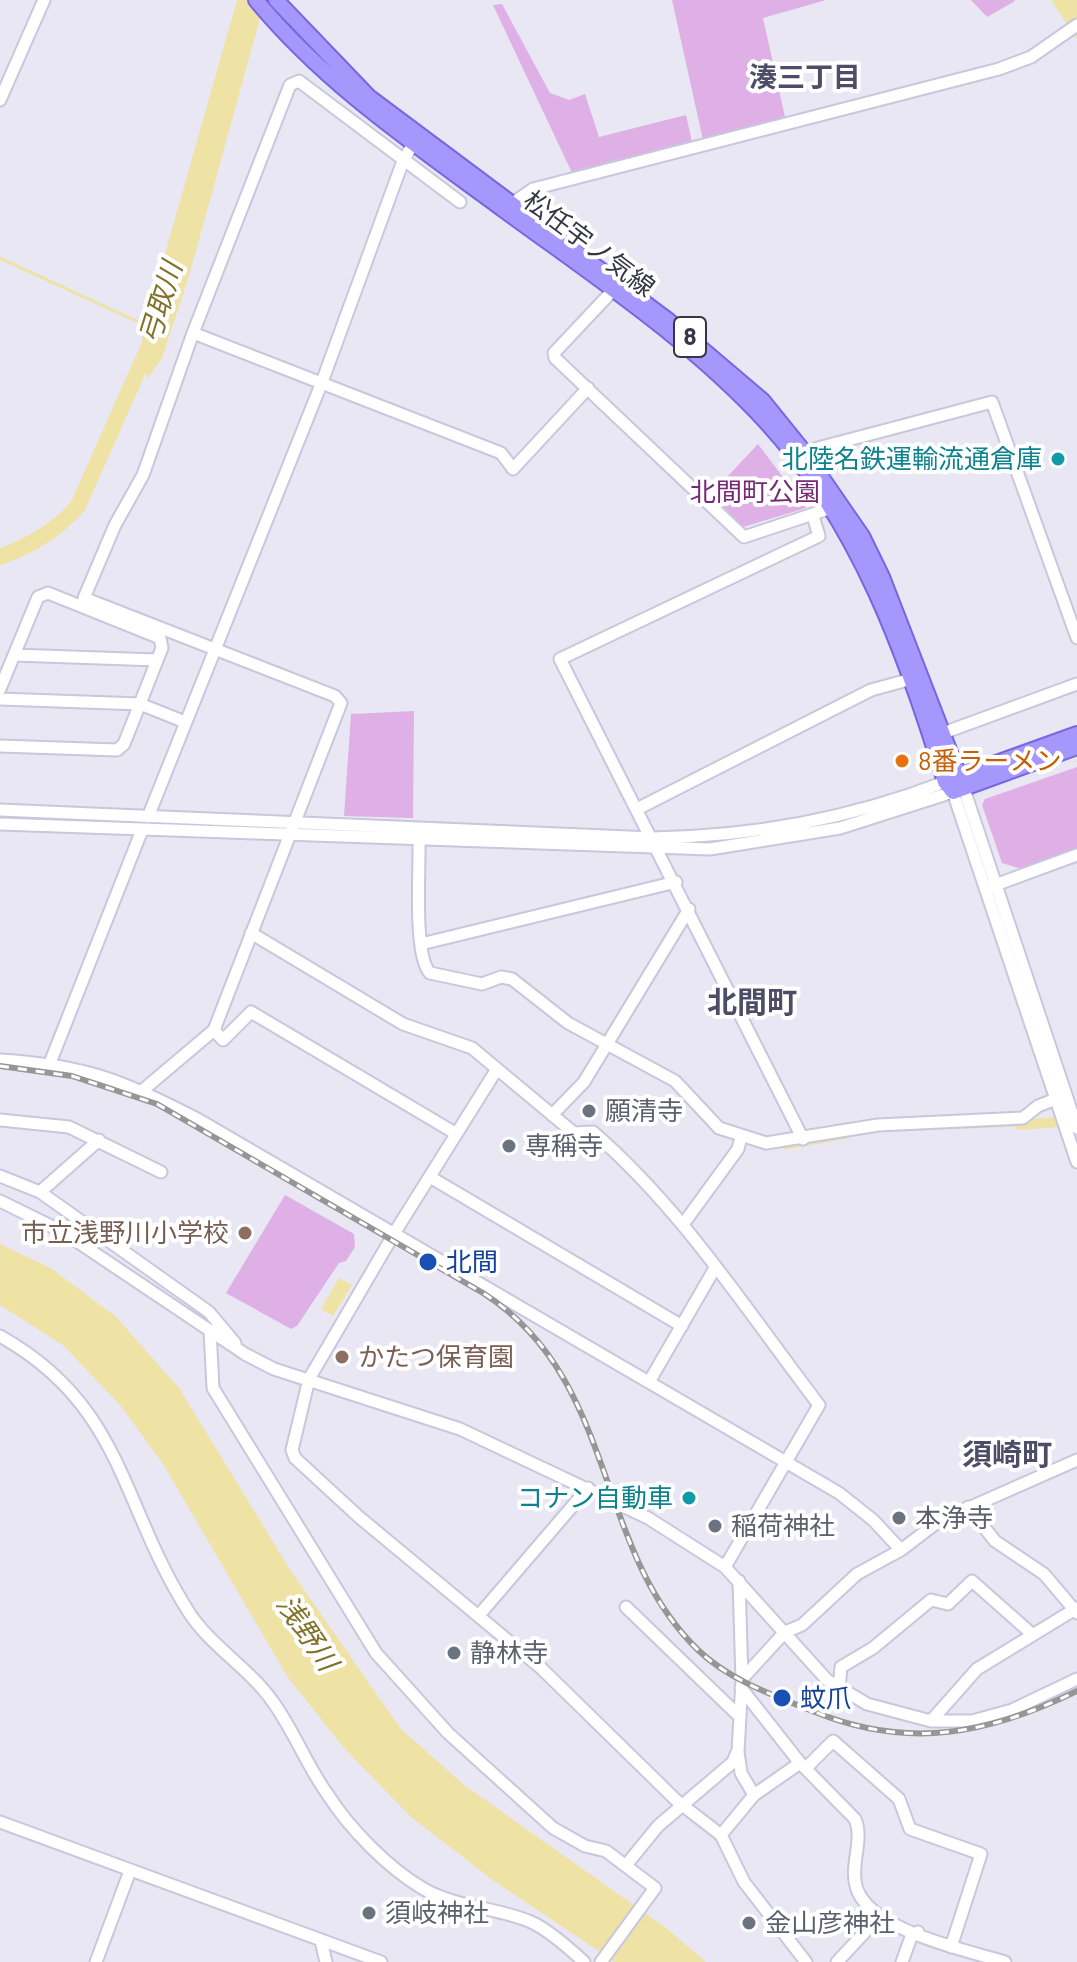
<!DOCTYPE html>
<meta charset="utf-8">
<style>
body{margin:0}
canvas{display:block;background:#e8e7f3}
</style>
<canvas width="1077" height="1962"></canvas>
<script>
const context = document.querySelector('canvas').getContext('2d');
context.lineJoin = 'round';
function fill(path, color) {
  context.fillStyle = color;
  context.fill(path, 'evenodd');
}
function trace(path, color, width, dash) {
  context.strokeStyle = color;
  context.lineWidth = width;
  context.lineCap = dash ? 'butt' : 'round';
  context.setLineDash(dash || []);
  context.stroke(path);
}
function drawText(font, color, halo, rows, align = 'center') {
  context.font = font + ' Barlow,"Noto Sans JP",sans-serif';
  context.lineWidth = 8;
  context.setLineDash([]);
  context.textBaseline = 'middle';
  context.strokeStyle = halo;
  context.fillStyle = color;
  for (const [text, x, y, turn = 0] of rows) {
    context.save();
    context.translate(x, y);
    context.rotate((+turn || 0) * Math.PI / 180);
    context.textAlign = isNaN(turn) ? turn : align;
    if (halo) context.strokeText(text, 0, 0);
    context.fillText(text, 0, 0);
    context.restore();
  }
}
fill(new Path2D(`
 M672,0H826L763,18L785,117L703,140Z
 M971,0H1014L1015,1L987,17Z
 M502,4L550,93L569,100L585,94L599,137L686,115L692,142L573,175L493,5Z
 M758,444L806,508L743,527L711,494Z
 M414,711L413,818L344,816L351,714Z
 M1077,767V848L1022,869L1002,863L982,805L985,799Z
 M285,1195L354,1234L355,1247L346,1261L339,1263L297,1326L291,1329L226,1293Z`), '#dfb0e6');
fill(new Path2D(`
 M237,0H265L189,276L162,358L147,379L142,335Z
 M1052,0H1077V39L1053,3Z
 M0,1244L52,1269L116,1317L179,1388L289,1568L400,1728L464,1785L666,1928L706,1962H615L494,1881L411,1817L344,1748L287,1676L163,1464L120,1405L64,1346L0,1305Z
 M339,1278L352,1285L333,1316L321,1309Z`), '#eee2a4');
trace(new Path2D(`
 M0,258L149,327
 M897,1130L1020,1125
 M861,1134L877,1131
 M785,1148L848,1137`), '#eee2a4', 3);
trace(new Path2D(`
 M1020,1125L1070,1121`), '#eee2a4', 10);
trace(new Path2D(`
 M0,557C31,545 56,531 78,506L153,337`), '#eee2a4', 16);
const minor = new Path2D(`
 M0,100L44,0
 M507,207L533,189L999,69L1031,57L1077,25
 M617,286L554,353L555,358L744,537L837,506
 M193,333L501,453L513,469L588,388
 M799,456L818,448L992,402L1077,638
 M14,655L157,660
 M0,689L38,597L48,593L160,638L162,648L124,744L117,750L0,746
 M0,699L140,704L185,722
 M935,736L1077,684
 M963,786L1077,1128
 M637,809L871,690L919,677
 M0,810L652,838C755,836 849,819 945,782
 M148,817L322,382L403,161L416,139
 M0,824L710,849L840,828L953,792L1077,1162
 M419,840C420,868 413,955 430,973L482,984L501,977L512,979L568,1023L675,1081L719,1128L766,1143L878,1125L1023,1118L1038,1106L1066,1095
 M987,888L1077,855
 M251,933L403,1024L472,1048L574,1133L593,1132C683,1210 747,1311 819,1405L725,1567
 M421,944L676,882
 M214,1030L223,1040L251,1012L455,1133
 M0,1060C86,1065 124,1081 199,1120L839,1493L873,1520L901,1550
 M50,1063L142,830
 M497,1069L395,1232L309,1379L292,1450L295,1458L359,1517L541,1668L677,1801L721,1835L744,1882L806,1962
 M143,1090L214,1030L341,703L335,696L84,598L115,525L143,475L193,333L290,85L299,81L460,202
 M552,1115L584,1082L689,909
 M0,1120L69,1127L161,1172
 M803,1139L560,659L819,536L813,516
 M0,1176L40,1192L209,1312L235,1343
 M430,1177L682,1326
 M40,1192L99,1140
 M0,1201L63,1232L245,1354L274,1369L460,1429L648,1518L725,1567L827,1680L867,1704L931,1721H972L1012,1710L1077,1679
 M684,1223L738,1149L741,1137
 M210,1330L213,1388L376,1653L448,1733L553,1828L585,1846L606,1851L655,1888L601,1962
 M0,1336C125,1406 120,1506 190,1614C212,1647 250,1669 273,1702C294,1731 307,1766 328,1795C350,1829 387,1867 422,1888C456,1908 496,1907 531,1922C549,1930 570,1949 584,1962
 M649,1382L715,1268
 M968,1507L995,1541L1044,1574L1077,1613
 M739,1581L742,1680L738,1752L741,1773L754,1795L800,1763L855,1819C864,1840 850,1864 856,1886C867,1930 966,1950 1005,1962
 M626,1607L739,1716
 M480,1614L588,1488
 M742,1679L785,1632L802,1625L857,1574L901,1550L939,1521L1077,1460
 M741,1688L800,1763
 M839,1689L841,1667L873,1648L931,1600L948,1604L972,1581L1033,1635
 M931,1721L977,1669L1077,1608
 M806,1768L833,1741L899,1799L910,1829L981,1854L951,1947
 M0,1822L381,1962
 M721,1835L754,1795
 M627,1864L658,1826L733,1762L737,1752
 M321,1941L326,1962
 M96,1962L130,1871
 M837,1962L878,1918
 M902,1962L911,1937L918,1932`);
const major = new Path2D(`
 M256,0C326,85 416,145 504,210C594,276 691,340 767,423C859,524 906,654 945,782L953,792L1077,747
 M276,0L369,97L669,321L762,400L804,452L862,536L882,577L963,786
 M949,780L1077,734`);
trace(minor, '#c8c7dc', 15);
trace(major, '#7667e1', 18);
trace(minor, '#fff', 11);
trace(major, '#a597fc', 14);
const rail = new Path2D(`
 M0,1066L72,1076L157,1104L483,1293C619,1380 592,1547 698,1650C729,1680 775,1696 815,1712C909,1750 989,1734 1077,1691`);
trace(rail, '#969696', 6);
trace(rail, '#fff', 3, [9]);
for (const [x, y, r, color] of [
 [1058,459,8,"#0f9aa8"],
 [902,761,8,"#e8710a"],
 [589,1111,8,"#6b7280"],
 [509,1146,8,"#6b7280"],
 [245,1233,8,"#8d6e63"],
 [428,1262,10,"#1a4fb4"],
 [342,1357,8,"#8d6e63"],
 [689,1498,8,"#0f9aa8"],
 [899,1518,8,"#6b7280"],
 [715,1526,8,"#6b7280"],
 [454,1653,8,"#6b7280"],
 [782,1698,10,"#1a4fb4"],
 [369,1913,8,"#6b7280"],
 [749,1923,8,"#6b7280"]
]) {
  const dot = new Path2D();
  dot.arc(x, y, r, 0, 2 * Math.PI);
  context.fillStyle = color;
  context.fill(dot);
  trace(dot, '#fff', 3);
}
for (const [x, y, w] of [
 [690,337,32]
]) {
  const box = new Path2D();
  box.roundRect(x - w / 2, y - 20, w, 40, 6);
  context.fillStyle = '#fff';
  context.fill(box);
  trace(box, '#363646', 2);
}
drawText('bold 24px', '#363646', null, [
 ["8",690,337]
]);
drawText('26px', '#363646', '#fff', [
 ["松任宇ノ気線",589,244,37]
]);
drawText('26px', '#0d838f', '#fff', [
 ["北陸名鉄運輸流通倉庫",1042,459],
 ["コナン自動車",673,1498]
], 'right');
drawText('26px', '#762a73', '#fff', [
 ["北間町公園",755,492]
]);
drawText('26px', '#c56008', '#fff', [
 ["8番ラーメン",918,761]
], 'left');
drawText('26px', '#5b616d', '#fff', [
 ["願清寺",605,1111],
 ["専稱寺",525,1146],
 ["本浄寺",915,1518],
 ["稲荷神社",731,1526],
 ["静林寺",470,1653],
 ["須岐神社",385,1913],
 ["金山彦神社",765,1923]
], 'left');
drawText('26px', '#785e54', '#fff', [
 ["市立浅野川小学校",229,1233],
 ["かたつ保育園",358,1357,"left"]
], 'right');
drawText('26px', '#164399', '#fff', [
 ["北間",446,1262],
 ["蚊爪",800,1698]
], 'left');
drawText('bold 28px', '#4e4d68', '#fff', [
 ["湊三丁目",805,78]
]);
drawText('italic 28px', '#807228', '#fff', [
 ["弓取川",161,303,-73],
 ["浅野川",307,1633,56]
]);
drawText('bold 30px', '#4e4d68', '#fff', [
 ["北間町",752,1003],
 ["須崎町",1007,1455]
]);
</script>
